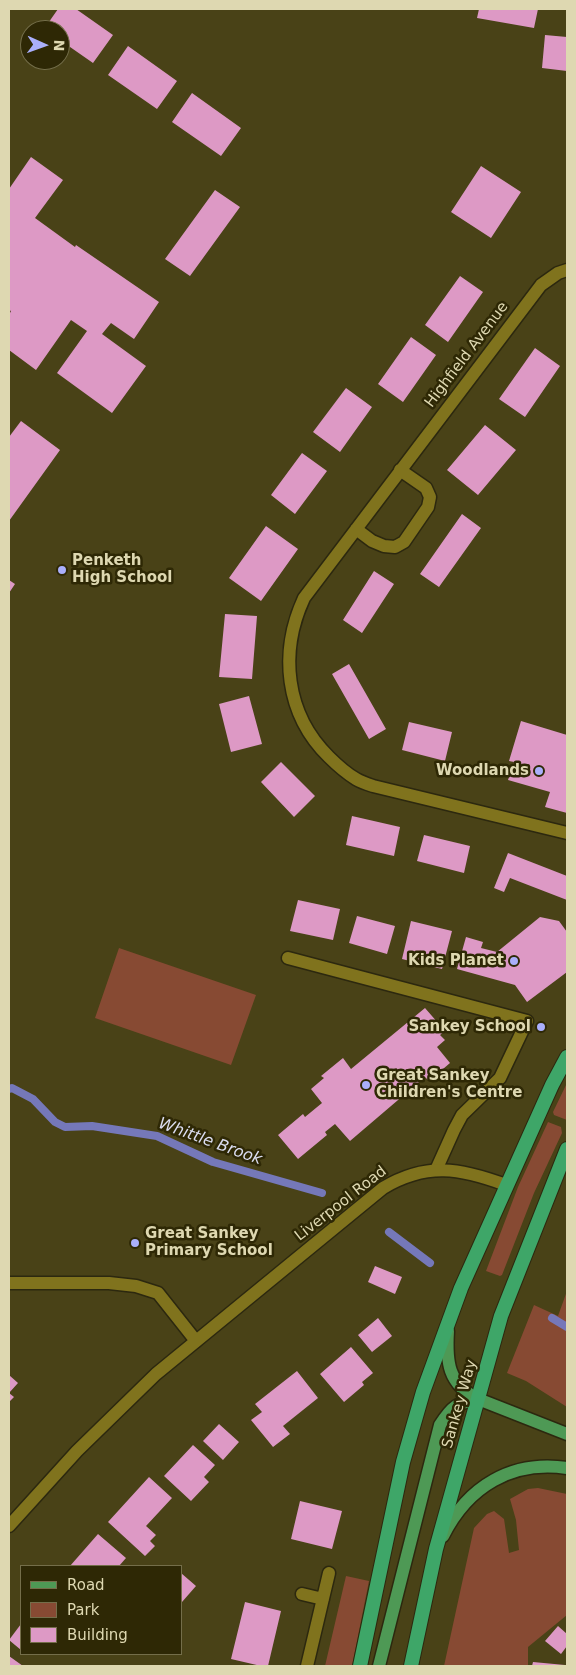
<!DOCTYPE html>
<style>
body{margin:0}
#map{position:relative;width:576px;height:1675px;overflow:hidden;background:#494217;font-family:"DejaVu Sans",sans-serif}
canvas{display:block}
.frame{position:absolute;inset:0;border:10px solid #ded8b1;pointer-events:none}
.legend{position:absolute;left:20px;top:1565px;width:162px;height:90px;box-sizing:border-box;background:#2e2805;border:1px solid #746e4a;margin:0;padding:6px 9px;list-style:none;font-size:15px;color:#ded8b1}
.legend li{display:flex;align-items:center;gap:10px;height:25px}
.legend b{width:25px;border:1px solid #746e4a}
.north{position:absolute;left:20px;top:20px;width:50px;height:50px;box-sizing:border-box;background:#2e2805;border:1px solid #746e4a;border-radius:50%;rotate:92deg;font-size:14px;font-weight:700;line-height:20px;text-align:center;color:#ded8b1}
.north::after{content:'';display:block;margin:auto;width:18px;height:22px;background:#aaaffb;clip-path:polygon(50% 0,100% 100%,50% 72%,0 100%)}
</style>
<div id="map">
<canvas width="576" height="1675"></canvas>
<div class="frame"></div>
<ul class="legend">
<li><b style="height:6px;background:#4e9955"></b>Road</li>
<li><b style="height:14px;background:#874a33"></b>Park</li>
<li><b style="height:14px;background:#dd99c5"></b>Building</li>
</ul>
<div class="north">N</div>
</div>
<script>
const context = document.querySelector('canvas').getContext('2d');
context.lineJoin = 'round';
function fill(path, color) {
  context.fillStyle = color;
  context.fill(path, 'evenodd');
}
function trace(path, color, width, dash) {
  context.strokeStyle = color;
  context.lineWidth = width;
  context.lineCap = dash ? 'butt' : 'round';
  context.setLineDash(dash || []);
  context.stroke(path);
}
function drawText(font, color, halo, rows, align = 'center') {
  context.font = font + ' "DejaVu Sans",sans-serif';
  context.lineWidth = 5;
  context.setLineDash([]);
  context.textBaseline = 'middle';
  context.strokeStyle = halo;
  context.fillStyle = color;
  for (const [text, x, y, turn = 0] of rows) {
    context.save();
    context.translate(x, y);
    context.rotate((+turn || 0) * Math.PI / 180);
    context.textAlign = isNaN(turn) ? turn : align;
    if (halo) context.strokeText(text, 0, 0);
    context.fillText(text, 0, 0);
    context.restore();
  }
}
fill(new Path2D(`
 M119,948L256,995L231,1065L95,1018Z
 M567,1083V1120L554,1115L553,1112Z
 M548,1122L561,1127L562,1133L534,1193L502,1275L500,1276L486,1271L518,1187Z
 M567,1291V1407L526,1381L507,1373L534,1305L558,1316Z
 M538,1488L567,1494V1615L528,1647V1666H444L474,1528L487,1514L494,1511L504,1519L509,1553L519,1550L516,1520L510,1499L528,1489Z
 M346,1576L369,1581L352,1666H325Z`), '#874a33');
trace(new Path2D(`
 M9,1089L12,1088L33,1099L55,1122L65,1127L92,1126L157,1136L213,1162L322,1193
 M389,1232L430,1263
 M552,1318L567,1327`), '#7578b9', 8);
fill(new Path2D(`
 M58,9H76L113,35L93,63L60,40V30L44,29Z
 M479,9H538L534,28L477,18Z
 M545,35L567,37V71L542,68Z
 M128,46L177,81L157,109L108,75Z
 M192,93L241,128L221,156L172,122Z
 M31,157L63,180L35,218L75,247L76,245L159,302L134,339L111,323L102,334L146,366L112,413L57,373L87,331L71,320L36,370L9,350V315L11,311L9,310V189Z
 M481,166L521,192L491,238L451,212Z
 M215,190L240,207L190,276L165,259Z
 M460,276L483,292L448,342L425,325Z
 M411,337L436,355L403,402L378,384Z
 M535,348L560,366L525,417L499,399Z
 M346,388L372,407L340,452L313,432Z
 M21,421L60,450L9,521V437Z
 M485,425L516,450L478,495L447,470Z
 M302,453L327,471L295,514L271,495Z
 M462,514L481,528L439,587L420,574Z
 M266,526L298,549L261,601L229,578Z
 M374,571L394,584L362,633L343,620Z
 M9,580L15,584L9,593Z
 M225,614L257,616L252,679L219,677Z
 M349,664L386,729L369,739L332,674Z
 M249,696L262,744L231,752L219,704Z
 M521,721L567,735V813L545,807L550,792L508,780L514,762L509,761Z
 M409,722L452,732L445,761L402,750Z
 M281,762L315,796L294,817L261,782Z
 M352,816L400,827L394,856L346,845Z
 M424,835L470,846L464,873L417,861Z
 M508,853L567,876V900L510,878L504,892L494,888Z
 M298,900L340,909L333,940L290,931Z
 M357,916L395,926L387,954L349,943Z
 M540,917L559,921L567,932V972L527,1002L515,985L457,969L466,937L483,942L481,948L497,952Z
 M411,921L452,931L442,969L402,959Z
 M425,1008L445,1031L440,1035L445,1040L437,1047L450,1063L429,1081L425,1077L350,1141L335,1124L325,1132L327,1135L298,1159L278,1135L303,1114L305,1117L322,1103L311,1089L324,1078L321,1076L343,1058L351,1069Z
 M375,1266L402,1277L395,1294L368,1282Z
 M378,1318L392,1336L372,1352L358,1335Z
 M351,1347L373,1373L362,1382L364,1385L344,1402L320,1374Z
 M297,1371L318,1398L283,1426L290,1434L273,1447L251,1420L262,1412L255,1404Z
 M9,1375L18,1383L9,1393L14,1397L9,1402Z
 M219,1424L239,1442L223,1460L203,1441Z
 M193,1445L215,1465L204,1477L209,1482L191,1501L164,1476Z
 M149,1477L172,1498L146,1526L156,1535L150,1541L155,1546L145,1556L108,1522Z
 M300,1501L342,1511L332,1549L291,1539Z
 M98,1534L126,1558L119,1566H70Z
 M181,1573L196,1586L182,1602L181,1601Z
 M245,1602L281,1611L268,1666H261L231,1659Z
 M21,1624V1650L9,1640Z
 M558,1626L567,1634V1646L561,1654L545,1641Z
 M9,1656L23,1666H9Z
 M533,1662L565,1665V1666H532Z`), '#dd99c5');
const service = new Path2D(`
 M9,1283H109L136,1286L158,1293L196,1341`);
const minor = new Path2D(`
 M567,270L558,273L541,285L304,598C279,652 285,714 329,757C337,765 346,773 356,779C361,782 367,784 373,786L567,833
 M356,529L372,541L384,546L395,547L404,542L428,507L430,497L426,488L400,470
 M288,958L527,1021L500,1078L462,1115L454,1130L436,1170
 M302,1594L323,1599
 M307,1666L329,1573`);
const tertiary = new Path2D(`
 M9,1526L77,1451L156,1374L383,1188C427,1162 460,1168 506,1185`);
const primary = new Path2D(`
 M448,1331C446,1362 448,1384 478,1399L567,1434
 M443,1536C468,1486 512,1460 567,1468
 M379,1666L440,1425C452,1406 457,1403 478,1399`);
const trunk = new Path2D(`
 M360,1666L403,1462L423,1392L461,1288L552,1085L567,1057
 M411,1666L436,1549L501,1316L567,1149`);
trace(service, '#2c280f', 15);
trace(minor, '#2c280f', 15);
trace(tertiary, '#2c280f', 15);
trace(primary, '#2c280f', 15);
trace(trunk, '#2c280f', 16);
trace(service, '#80731d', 12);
trace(minor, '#80731d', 12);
trace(tertiary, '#80731d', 12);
trace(primary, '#4e9955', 12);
trace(trunk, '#3ea668', 14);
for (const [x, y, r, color] of [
 [62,570,5,"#aaaffb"],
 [539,771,5,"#aaaffb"],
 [514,961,5,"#aaaffb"],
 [541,1027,5,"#aaaffb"],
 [366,1085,5,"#aaaffb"],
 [135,1243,5,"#aaaffb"]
]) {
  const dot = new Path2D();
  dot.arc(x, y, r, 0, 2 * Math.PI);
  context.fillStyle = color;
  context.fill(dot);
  trace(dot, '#2e2805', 2);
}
drawText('15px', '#ded8b1', '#2e2805', [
 ["Highfield Avenue",467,355,-53],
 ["Liverpool Road",341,1204,-38],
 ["Sankey Way",460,1404,-74]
]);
drawText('bold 15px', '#ded8b1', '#2e2805', [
 ["Penketh",72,561],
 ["High School",72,578],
 ["Woodlands",529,771,"right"],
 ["Kids Planet",504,961,"right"],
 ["Sankey School",531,1027,"right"],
 ["Great Sankey",376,1076],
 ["Children's Centre",376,1093],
 ["Great Sankey",145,1234],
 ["Primary School",145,1251]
], 'left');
drawText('italic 16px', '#dbddf0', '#2e2805', [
 ["Whittle Brook",210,1142,20]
]);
</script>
